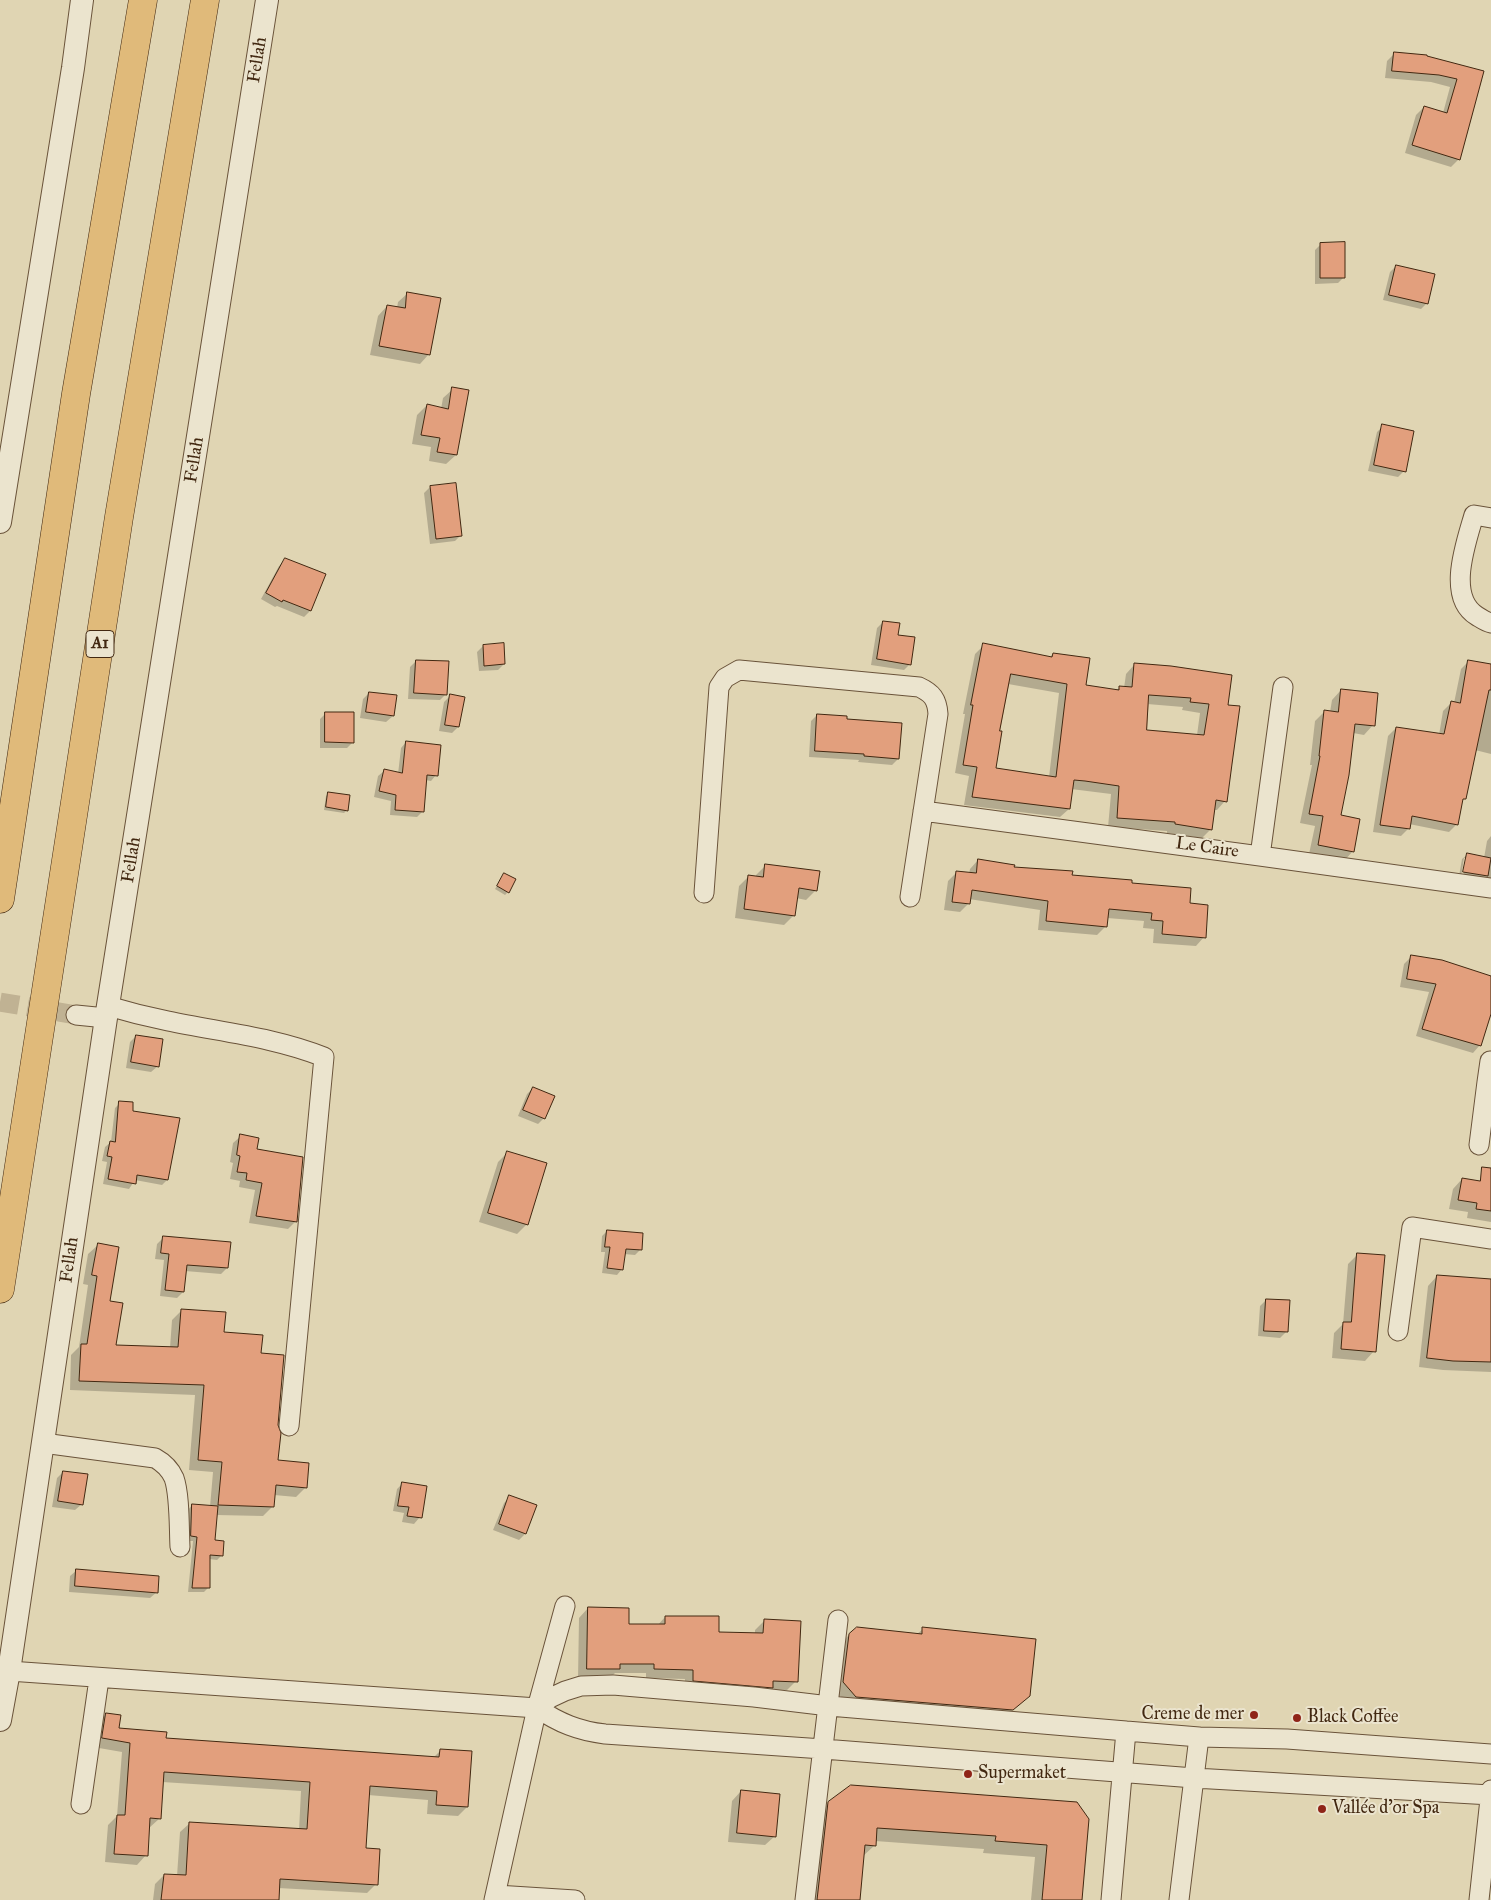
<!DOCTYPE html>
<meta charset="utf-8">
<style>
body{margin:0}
canvas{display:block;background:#e0d5b3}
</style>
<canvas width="1491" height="1900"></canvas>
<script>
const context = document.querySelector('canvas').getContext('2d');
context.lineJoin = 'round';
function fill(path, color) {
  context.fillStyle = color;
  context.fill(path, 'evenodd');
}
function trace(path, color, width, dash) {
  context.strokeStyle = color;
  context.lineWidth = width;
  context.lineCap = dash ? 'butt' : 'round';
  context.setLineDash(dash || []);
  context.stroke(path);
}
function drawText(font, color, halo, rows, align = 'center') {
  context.font = font + ' "IM FELL Great Primer",serif';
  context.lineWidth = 4;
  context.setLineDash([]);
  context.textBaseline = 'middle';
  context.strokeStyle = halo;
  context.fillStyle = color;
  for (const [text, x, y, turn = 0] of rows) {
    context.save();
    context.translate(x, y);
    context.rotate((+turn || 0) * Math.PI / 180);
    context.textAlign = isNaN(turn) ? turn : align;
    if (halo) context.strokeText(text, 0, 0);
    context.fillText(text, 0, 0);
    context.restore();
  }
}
fill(new Path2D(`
 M1395,53L1482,72L1459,159L1451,167L1405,153L1416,115L1424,107L1443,113L1450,87L1431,82L1385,78L1387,61Z
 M1321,244L1344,277L1338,283L1315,284V250Z
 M1396,266L1427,303L1421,309L1383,300L1390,272Z
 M408,293L429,354L420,364L370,355L378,316L387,306L397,308L398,302Z
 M453,389L467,391L456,455L446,464L429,461L431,447L412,444L417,415L427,405L441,409L443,398Z
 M1383,426L1404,471L1398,477L1368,471L1377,432Z
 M430,487L461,535L455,541L430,544L424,493Z
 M285,560L324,575L310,611L304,617L277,606L275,607L261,599L279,566Z
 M883,622L897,636L910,664L904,670L871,665L877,628Z
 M984,645L1050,657L1053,654L1085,686L1116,691L1119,688H1124L1126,674L1134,665L1227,706L1225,801L1217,810H1214L1211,829L1202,838L1167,833V831L1108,827L1111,794L1071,789L1069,809L1060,817L964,805L969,776L955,773L965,714H963L975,654ZM1008,684L1059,693L1049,777L995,769L999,732ZM1147,704L1183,707L1182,710L1200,713L1197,735L1145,731Z
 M483,646L504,664L498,670L479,671L477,652Z
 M416,661L446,694L440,700L408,699L410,667Z
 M1469,661L1491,665V754L1475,750L1464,798L1461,802L1457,824L1449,832L1409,824V828L1401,836L1373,832L1388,736L1396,728L1439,735L1443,711L1451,703H1454L1461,669Z
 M1341,690L1373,725L1364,735L1353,733L1339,816L1353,851L1344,861L1309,854L1315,826L1300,823L1312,765H1310L1315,721L1325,711L1330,712L1332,700Z
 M369,693L393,716L386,722L360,718L363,699Z
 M450,696L458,727L452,733L439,731L444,702Z
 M326,713L353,742L347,748H320V719Z
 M817,715L846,720L898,759L892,765L858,762L859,760L809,757L811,721Z
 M406,742L436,775L431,781L425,780L422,812L417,817L390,815L391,801L374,797L378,776L384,771L398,774L401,748Z
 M329,793L347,810L344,813L324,810L326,796Z
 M1491,836V879L1485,878L1483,880L1463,877L1467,858H1464L1461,877L1459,876L1462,859L1467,855L1484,858L1487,841Z
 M978,860L1013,868L1130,884L1188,904L1204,937L1196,946L1153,943L1154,929L1143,928L1144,921L1107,918L1106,926L1097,935L1038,930L1040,910L969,899V903L960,912L944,910L948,881L957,872L969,874L970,869Z
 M766,865L816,890L806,900L796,898L794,915L784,925L735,918L739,886L749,876L756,877V875Z
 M504,874L508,892L505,895L495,889Z
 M1412,956L1491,977V1010L1480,1045L1473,1053L1416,1036L1429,992L1400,987L1404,964Z
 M136,1036L158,1066L151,1072L126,1068L130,1042Z
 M533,1088L544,1118L538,1124L518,1116L527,1094Z
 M120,1103L132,1112L167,1180L162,1185L135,1180L129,1189L103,1184L107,1162L102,1161L105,1147L111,1142L115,1108Z
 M241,1136L256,1150L296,1221L288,1229L249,1223L255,1190L239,1187L240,1181L230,1179L233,1163L230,1162L233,1143Z
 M507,1153L527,1224L517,1234L479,1222L498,1162Z
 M1491,1174V1222L1467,1218L1468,1212L1449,1209L1453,1189L1462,1179L1489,1183Z
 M607,1231L640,1250L635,1255L624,1254L622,1269L617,1275L602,1273L605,1252H601L602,1236Z
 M163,1238L227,1268L221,1274L185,1271L183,1292L177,1298L160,1296L164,1260L155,1259L157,1244Z
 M98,1245L115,1346L170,1348L172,1320L182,1310L260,1355L277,1425V1461L306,1487L296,1497L274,1495L272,1507L263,1516L216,1515L214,1541L222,1555L217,1560L209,1559L208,1588L204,1592H188L193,1541H187L188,1510L192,1505L210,1507L213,1472L189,1470L195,1395L70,1390L71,1355L79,1347L88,1285L83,1284L88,1254Z
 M1358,1254L1374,1351L1365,1361L1332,1358L1334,1333L1343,1324L1348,1264Z
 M1437,1276L1491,1280V1372L1443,1370L1419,1367L1428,1286Z
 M1266,1300L1286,1332L1280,1338L1258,1336L1260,1306Z
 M63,1472L82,1504L75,1510L52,1507L57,1478Z
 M403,1483L420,1517L414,1524L402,1522L404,1513L393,1511L397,1489Z
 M510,1497L535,1506L525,1534L519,1540L493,1530L504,1503Z
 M77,1570L157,1592L150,1598L69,1592L70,1576Z
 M588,1608L628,1625L657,1626L665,1617L718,1633L755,1634V1630L765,1620L796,1681L787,1690L684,1689L685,1679L646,1678V1673H615L610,1678H578L579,1618Z
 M923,1629L1028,1696L999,1722L843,1709L831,1695L836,1648L849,1635L917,1634Z
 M106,1714L117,1729L165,1739L433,1758L440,1751L467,1807L458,1816L427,1814L428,1800L368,1795L365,1849L376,1884L367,1893L278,1888L277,1900H153L155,1884L164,1875L177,1876L180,1832L190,1823L299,1830L301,1791L162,1782L159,1819L149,1828L146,1855L137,1865L105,1862L108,1825L117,1816L122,1752L93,1747L97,1723Z
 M741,1791L775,1836L765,1845L728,1842L732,1801Z
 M829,1803H1076L1081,1900H1031L1035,1857L983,1853L984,1849L875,1841V1845L862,1857L859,1900H806L816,1816Z`), '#0003');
const building = new Path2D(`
 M1394,52L1427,55V56L1484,71L1460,160L1412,145L1424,106L1447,113L1457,79L1439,75L1392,71Z
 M1345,242V278H1320V243Z
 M1396,265L1435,274L1428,304L1389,295Z
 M407,292L441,298L430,355L379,346L387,305L405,308Z
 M452,387L469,390L457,455L437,452L440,438L421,435L427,404L448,409Z
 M1382,424L1414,431L1406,472L1374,465Z
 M456,483L462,536L436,539L430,486Z
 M285,558L326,574L311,611L283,600L282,602L266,593Z
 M883,621L900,623L898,635L915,637L911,665L877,659Z
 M504,643L505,664L484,666L483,645Z
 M983,643L1052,657L1053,653L1090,658L1086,685L1119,690V686L1132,687L1134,663L1171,666L1232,675L1228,705L1240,706L1232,764L1227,802L1216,800L1212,830L1175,824V822L1117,818L1119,786L1085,781L1074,780L1070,809L972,797L977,767L963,765L973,705H971ZM1011,674L1067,684L1056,777L996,768L1002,731H1000ZM1149,695L1191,698L1190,702L1209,704L1204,735L1147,730Z
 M416,660L449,661L447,695L414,693Z
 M1468,660L1491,664V690H1489L1466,799H1463L1458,825L1412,816L1410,829L1380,825L1396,727L1444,734L1451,701L1460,703Z
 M1341,689L1378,693L1375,726L1355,724L1349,775L1341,815L1360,819L1354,852L1318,845L1323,816L1309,814L1320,756H1319L1324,710L1338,712Z
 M369,692L397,695L394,716L366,712Z
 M450,694L465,697L459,727L445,725Z
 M325,712H354V743L325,742Z
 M817,714L847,716V719L902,723L899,759L864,756V754L815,751Z
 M406,741L441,745L438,776L427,775L424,812L395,810L396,795L379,791L384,769L402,773Z
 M328,792L350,795L348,811L326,807Z
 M1467,853L1491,858L1488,876L1463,872Z
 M978,859L1015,865L1014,867L1073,871L1072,875L1132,880V883L1191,888L1190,903L1208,905L1206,938L1162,934L1163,921L1151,920L1152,913L1109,909L1107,927L1046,921L1048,901L972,890L970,904L952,902L956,871L976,873Z
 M765,864L820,871L817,891L799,888L795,916L744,909L748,875L763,877Z
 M504,873L516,879L509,893L497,886Z
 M1411,955L1442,960L1491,976V1014L1481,1046L1422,1029L1436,984L1407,979Z
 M136,1035L163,1039L159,1067L131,1062Z
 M533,1087L555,1096L545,1119L523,1110Z
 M119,1101L133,1102V1111L180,1118L168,1180L137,1175L136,1184L108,1179L112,1157L107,1156L110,1141L115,1142Z
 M240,1134L259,1138L257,1149L303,1157L297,1222L256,1216L262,1183L246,1180L247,1173L237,1172L240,1156L237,1155Z
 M507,1151L547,1163L528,1225L488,1213Z
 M1482,1167L1491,1168V1211L1476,1209L1477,1203L1458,1200L1462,1178L1480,1181Z
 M607,1230L643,1233L642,1250L626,1249L623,1270L607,1268L610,1247H605Z
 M163,1236L231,1242L228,1268L187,1265L184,1292L165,1290L169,1254L161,1253Z
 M98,1243L119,1247L110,1301L123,1303L116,1345L178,1347L181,1309L226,1312L224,1332L263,1335L261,1353L284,1355L278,1425L281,1433L278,1460L309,1463L307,1488L276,1485L274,1507L218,1505L222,1462L198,1460L204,1385L79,1381L81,1344H87L97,1276L92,1275Z
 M1357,1253L1385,1255L1376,1352L1341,1349L1343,1322H1351Z
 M1437,1275L1491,1279V1362L1453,1361L1427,1358Z
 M1266,1299L1290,1300L1288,1332L1264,1331Z
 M63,1471L88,1474L83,1505L58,1501Z
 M402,1482L427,1486L422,1518L407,1516L409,1507L398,1506Z
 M509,1495L537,1505L526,1534L499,1524Z
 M192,1504L218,1506L215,1540L224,1541L223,1556L210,1555V1588H192L197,1537L191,1536Z
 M76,1569L159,1576L158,1593L75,1586Z
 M588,1607L629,1608V1624H665V1616H719V1632L763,1633L764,1619L801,1621L798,1682L773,1681V1688L693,1681V1670L654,1669V1664H620V1669H587Z
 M857,1627L922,1634V1627L1036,1639L1030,1696L1013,1710L856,1697L843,1682L849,1634Z
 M106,1713L121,1715L119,1728L167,1732L166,1738L439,1757L440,1749L472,1751L468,1807L436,1805L437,1791L370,1786L366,1848L380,1849L378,1885L280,1879L279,1900H161L164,1874L186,1875L189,1822L307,1829L310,1782L164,1772L161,1819L150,1818L148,1856L114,1854L117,1815H125L130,1743L102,1738Z
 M851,1785L1077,1802L1089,1819L1082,1900H1042L1047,1845L995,1841L996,1836L877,1828L876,1846L865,1845L860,1900H817L828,1802Z
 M741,1790L780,1794L776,1837L737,1833Z`);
fill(building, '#e29f7d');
trace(building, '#422811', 1);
trace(new Path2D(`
 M0,1002L76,1015`), '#c0b293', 19, [19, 9]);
const minor = new Path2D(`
 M1491,518L1474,515C1466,543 1446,597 1477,616C1482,619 1486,622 1491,623
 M923,811L1260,856L1491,888
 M1260,856L1283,687
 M704,893L719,687L725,678L739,670L919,687C932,693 937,699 938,714L910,897
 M108,1006C128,1012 148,1017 168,1021C220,1032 274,1037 324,1057L289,1426
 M76,1015L106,1018
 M1487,1082L1490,1061
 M1479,1145L1487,1082H1491
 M1398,1331L1412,1227L1491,1239
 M43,1443L155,1458C164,1463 170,1469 174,1478C180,1495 179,1529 180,1547
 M9,1671L537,1708C559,1723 579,1731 605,1734L823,1749L1194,1778L1491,1795
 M537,1708L550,1698L565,1691L581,1686L613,1685L754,1697L829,1706L1126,1731L1199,1737L1287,1739L1491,1754
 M81,1804L99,1679
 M496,1895L575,1900
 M494,1900L537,1708L565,1606
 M805,1900L838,1620
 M1111,1900L1126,1731
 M1179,1900L1199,1737
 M1479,1900L1491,1790`);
const tertiary = new Path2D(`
 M0,522L73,68L82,0
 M0,1720L9,1671L106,1018L267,0`);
const motorway = new Path2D(`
 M0,899L76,394L143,0
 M0,1289L119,517L205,0`);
trace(minor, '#6a533a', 21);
trace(tertiary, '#6a533a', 24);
trace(motorway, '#422811', 29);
trace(minor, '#ebe4ce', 19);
trace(tertiary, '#ebe4ce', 22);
trace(motorway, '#e0ba7a', 28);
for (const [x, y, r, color] of [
 [1254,1715,5,"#8f2418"],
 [1297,1718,5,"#8f2418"],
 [968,1774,5,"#8f2418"],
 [1322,1809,5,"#8f2418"]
]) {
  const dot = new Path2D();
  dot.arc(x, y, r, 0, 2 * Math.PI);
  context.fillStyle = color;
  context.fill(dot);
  trace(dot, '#ebe4ce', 2);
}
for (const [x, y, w] of [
 [100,644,28]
]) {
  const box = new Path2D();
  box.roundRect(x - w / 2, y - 13.5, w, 27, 4);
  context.fillStyle = '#ebe4ce';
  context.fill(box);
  trace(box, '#422811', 1);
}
drawText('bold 16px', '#422811', null, [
 ["A1",100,644]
]);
drawText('18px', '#422811', '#ebe4ce', [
 ["Fellah",258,60,-81],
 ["Fellah",195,460,-81],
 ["Le Caire",1207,848,8],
 ["Fellah",132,860,-81],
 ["Fellah",70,1260,-82]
]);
drawText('18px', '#422811', '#ebe4ce', [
 ["Creme de mer",1244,1715,"right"],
 ["Black Coffee",1307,1718],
 ["Supermaket",978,1774],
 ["Vallée d'or Spa",1332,1809]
], 'left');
</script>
